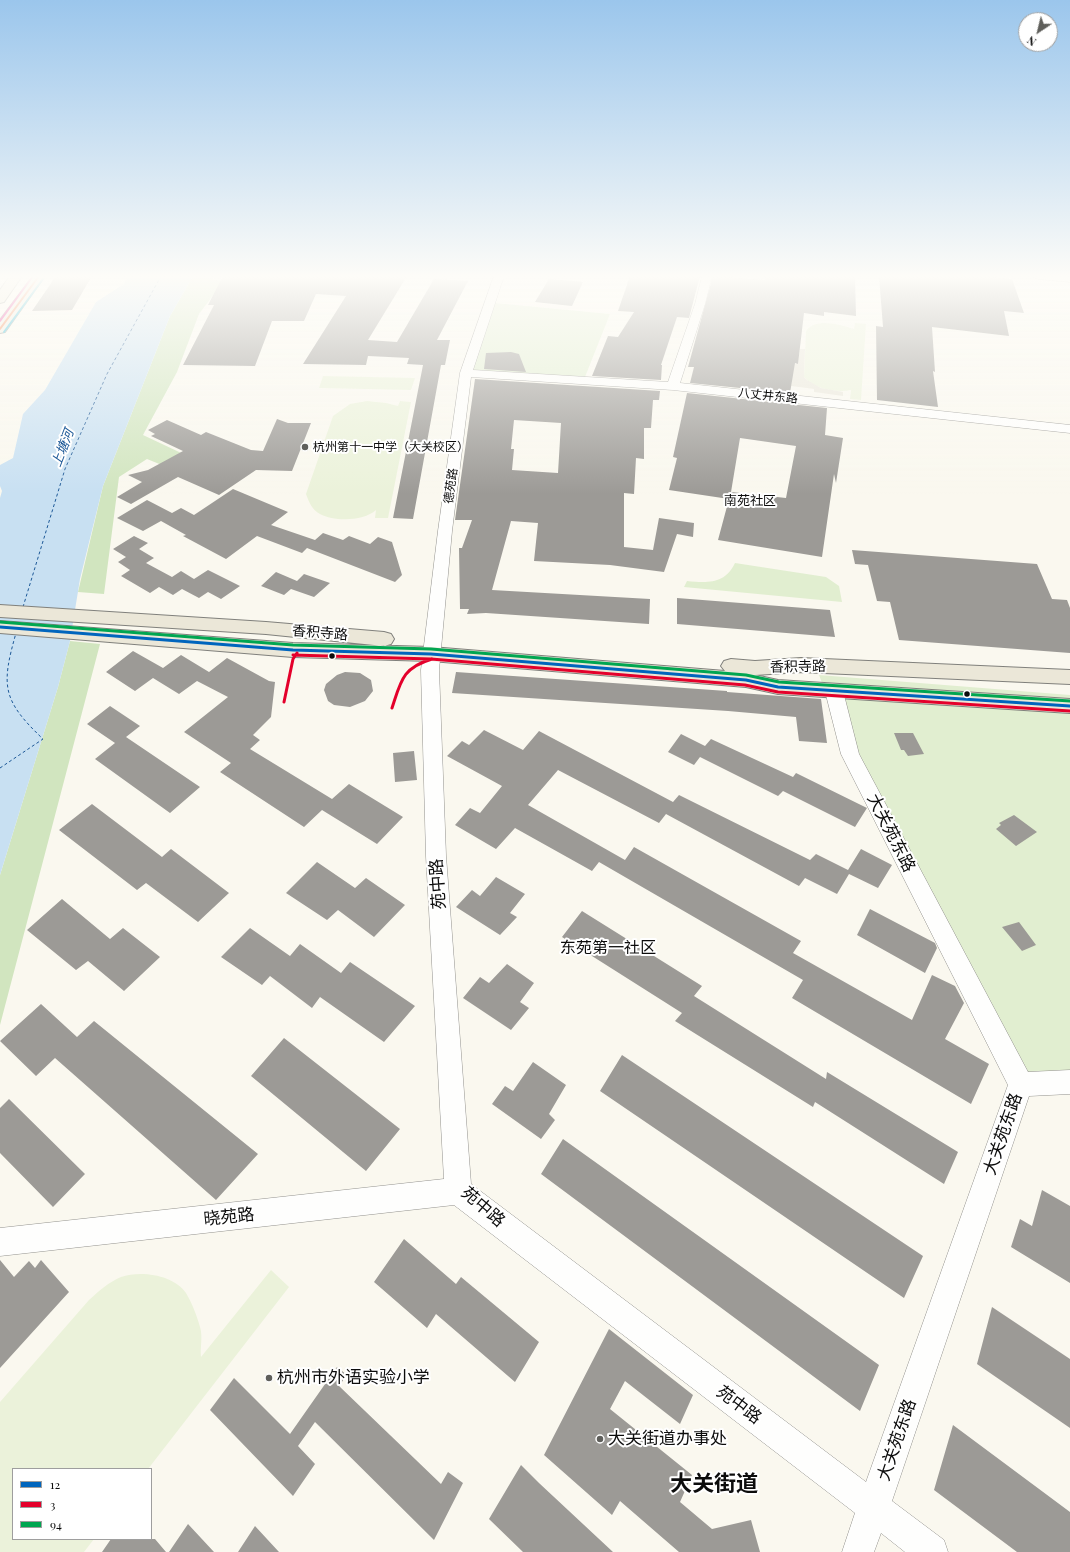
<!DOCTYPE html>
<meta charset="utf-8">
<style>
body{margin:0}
#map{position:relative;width:1070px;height:1552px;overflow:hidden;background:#faf8ef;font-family:"Playfair Display",serif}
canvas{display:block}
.legend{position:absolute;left:12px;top:1468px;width:140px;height:72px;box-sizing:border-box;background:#fff;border:1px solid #9e9e9e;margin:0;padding:5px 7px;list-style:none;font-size:12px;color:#0c0c0c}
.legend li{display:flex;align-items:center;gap:8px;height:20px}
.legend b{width:20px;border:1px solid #9e9e9e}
.north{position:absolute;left:1018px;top:12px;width:40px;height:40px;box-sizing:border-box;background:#fff;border:1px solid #9e9e9e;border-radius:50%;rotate:215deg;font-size:11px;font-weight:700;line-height:16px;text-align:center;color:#0c0c0c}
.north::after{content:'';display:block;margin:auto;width:14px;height:18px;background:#5f5f5b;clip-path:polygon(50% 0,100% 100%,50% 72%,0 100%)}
</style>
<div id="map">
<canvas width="1070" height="1552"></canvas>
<ul class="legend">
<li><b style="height:5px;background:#0065bd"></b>12</li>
<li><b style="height:5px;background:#e4002b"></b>3</li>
<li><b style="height:5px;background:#00a651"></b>94</li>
</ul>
<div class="north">N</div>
</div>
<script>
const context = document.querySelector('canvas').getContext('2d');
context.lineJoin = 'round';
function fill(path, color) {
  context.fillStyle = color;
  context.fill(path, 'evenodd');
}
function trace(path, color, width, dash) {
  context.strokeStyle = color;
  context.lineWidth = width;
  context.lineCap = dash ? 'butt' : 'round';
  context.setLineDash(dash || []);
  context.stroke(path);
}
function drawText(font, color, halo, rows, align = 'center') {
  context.font = font + ' "Playfair Display","Noto Sans SC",serif';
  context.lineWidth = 4;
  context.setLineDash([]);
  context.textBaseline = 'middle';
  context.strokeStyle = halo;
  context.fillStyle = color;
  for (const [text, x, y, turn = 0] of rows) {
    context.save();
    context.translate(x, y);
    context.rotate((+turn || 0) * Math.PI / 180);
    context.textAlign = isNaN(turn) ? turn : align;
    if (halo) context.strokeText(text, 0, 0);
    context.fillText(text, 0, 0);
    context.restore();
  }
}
fill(new Path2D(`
 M495,303L610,314L585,377L473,370Z
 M735,563L826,577L839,586L842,602L684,587L687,581C708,583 725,584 735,563Z
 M819,675L1070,695V1082L1021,1084L850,754Z`), '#e1eed0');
fill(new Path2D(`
 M193,276H214L213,279L223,282L199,314L177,372L143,435L194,459L179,472L147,459L119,477L104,594L78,592L103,486L170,316Z
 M70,641L100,644L0,1025V875L58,687Z`), '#d1e5bf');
fill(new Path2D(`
 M855,323L866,324L861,400L850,399L851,390C836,393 814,389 804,377L806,331C816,317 840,325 854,329Z
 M323,376L415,378L411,390L319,388Z
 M367,401L386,403L398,406L400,401L411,402L388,518H375L376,510C364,521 335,522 320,514C312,510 309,502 306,494L333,416L350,404Z
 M271,1270L289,1287L148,1469H13V1539H94L84,1552H0V1402L89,1300C99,1291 109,1282 121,1277C141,1270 174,1275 186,1293C192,1303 197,1316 200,1327C203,1336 200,1348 201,1357Z`), '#ebf2da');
fill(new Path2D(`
 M800,349H805L804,377L807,380L821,388L843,392V396L814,392V389L791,386L792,379L769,360L798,364Z`), '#eae7db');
fill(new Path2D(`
 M129,276H193L170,316L103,486L80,579L70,641L58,687L0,875V498L2,491L0,486V465L13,458L23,414L45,390L96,302L124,284Z`), '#c8e0f2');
trace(new Path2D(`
 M23,607L65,469L107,374L161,276
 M0,768L43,739C2,700 1,686 16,633`), '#1c5897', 1, [3, 2.5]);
fill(new Path2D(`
 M56,276H92L72,310L32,311Z
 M223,276H407L368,340L397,342L434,279L468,281L437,340H450L445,365H441L413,519L393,518L423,365L407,364L409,358L368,356L366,365L303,364L346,296L316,294L304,321H272L255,366L183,365L214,305H208Z
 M630,276H700L689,318L677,317L661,365H662L661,380L592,376L608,336L618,337L634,312L618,311Z
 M713,276L765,280V276H855L856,316L824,312V316L804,313L798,364L795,363L790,393L690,383L694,367H688Z
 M879,276H981L1012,279L1024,313L1004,311L1009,336L932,327L935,372L933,371L938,407L877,400L876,326L883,327Z
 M549,279L583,282L572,306L535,302Z
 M511,352L519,354L526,372L484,369L486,353Z
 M475,379L660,391L659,400H653L651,428H644V459L636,458L634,494L624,493V547L653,550L659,518L694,523L693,537L677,534L664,572L610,565L534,561L538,523L511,521L492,590L650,599L649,624L486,613L467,614L469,609H460L459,548H462L472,520H455ZM514,420L561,423L558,473L512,470L514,449H511Z
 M687,393L827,408L825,435L843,438L836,483L834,474L822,557L718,540L729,499L669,490L677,458L673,457ZM740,438L796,446L786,498L731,492Z
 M277,419L288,423H311L292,471L256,470L219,495L178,477L131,504L117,497L142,482L128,475L148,470L183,451L151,436L155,434L148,430L167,420L201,435L206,432L251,450L263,451Z
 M233,489L288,512L271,525L315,540L323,533L343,540L349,536L370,544L378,537L392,542L402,575L395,582L307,548L302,553L257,536L226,559L183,536L186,535L161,521L143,531L117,518L147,500L172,513L181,508L194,515Z
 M134,536L148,543L139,549L154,558L146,563L172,577L181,571L194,579L208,570L240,586L221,599L208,592L199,598L182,589L173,595L159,587L150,593L121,576L130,570L118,562L126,557L113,549Z
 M852,550L1037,564L1052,599L1067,600L1070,608V653L899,640L890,602L877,601L868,565L855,564Z
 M276,572L297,581L304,574L330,583L314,597L291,589L284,595L261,586Z
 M677,598L830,610L835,637L677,624Z
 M133,651L163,668L181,655L209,672L227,658L269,681L275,682L271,717L253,735L260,740L250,749L332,799L349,784L403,817L377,844L322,810L304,827L220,772L231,763L184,732L228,697L197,681L179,694L153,678L135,691L106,672Z
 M345,672L360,673L371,680L373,691L365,701L350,707L334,705L328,701L324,690L326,684L337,675Z
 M456,672L727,691V692L821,699L827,743L799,741L796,717L728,711L452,693Z
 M110,706L140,726L126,737L200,787L170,813L95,759L115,743L87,724Z
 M484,730L523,750L539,731L673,802L679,795L810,860L816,854L848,870L861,849L892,865L878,888L849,874L837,894L805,878L799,886L666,814L659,823L558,770L528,805L625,860L634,847L801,941L793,953L912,1020L932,975L955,986L964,1003L945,1039L989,1064L971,1104L792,998L803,980L599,862L592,871L515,828L496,849L455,825L470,808L480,813L502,786L447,756L462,741L469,745Z
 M894,733H913L924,754L908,756L904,750H901Z
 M681,734L705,746L711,739L793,777L796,773L867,808L855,827L783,791L778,796L700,757L694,765L668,752Z
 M414,751L417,780L395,782L393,753Z
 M92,804L162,857L171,849L229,893L198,922L146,883L137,890L59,830Z
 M1014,815L1037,832L1016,846L996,829L1001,825L999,823Z
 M317,862L355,888L366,878L405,905L374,937L338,910L327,920L286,893Z
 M496,877L525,894L510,913L517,917L500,935L456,907L472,890L480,896Z
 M62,899L110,939L123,928L160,957L124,991L88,961L76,970L27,930Z
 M870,909L935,943L937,948L925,973L857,935Z
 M582,911L702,986L694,996L826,1079L827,1072L958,1152L944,1184L815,1102L813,1107L675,1021L682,1013L562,937Z
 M1019,922L1036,945L1022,951L1002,927Z
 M250,928L290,956L300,944L341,973L350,962L415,1006L384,1042L320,997L312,1008L270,976L262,985L221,957Z
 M507,964L534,983L520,1002L529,1008L511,1030L463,998L480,977L489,983Z
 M41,1004L77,1037L94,1021L258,1154L216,1200L55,1058L36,1076L0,1041Z
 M284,1038L400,1129L366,1171L251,1076Z
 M622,1055L923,1256L904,1298L600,1091Z
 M533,1062L566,1085L549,1114L555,1120L541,1139L492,1104L505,1086L513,1091Z
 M9,1099L85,1174L53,1207L0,1153V1108Z
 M563,1139L879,1365L860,1411L541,1174Z
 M1042,1190L1070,1206V1283L1011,1247L1020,1219L1032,1226Z
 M404,1239L456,1284L461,1277L539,1342L515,1382L436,1314L427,1328L374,1282Z
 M0,1260L14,1277L29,1261L35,1268L41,1260L69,1292L0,1368Z
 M992,1307L1070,1359V1428L977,1364Z
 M609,1329L693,1395L680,1424L625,1381L610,1409L692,1475L680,1502L712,1529L751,1520L760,1552H679L620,1501L612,1515L544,1455Z
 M337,1367L347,1375L339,1386L441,1484L448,1472L463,1483L434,1540L315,1422L298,1446L315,1464L293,1496L210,1410L234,1378L290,1434Z
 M953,1425L1070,1512V1552H1017L934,1490Z
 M521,1465L539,1483L613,1552H523L489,1519Z
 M188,1524L214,1552H169Z
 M255,1526L279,1552H238Z
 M111,1539H155L166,1552H102Z`), '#9c9a96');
const minor = new Path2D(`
 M494,276H504L473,370L668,382L695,304L702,276H712L705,304L680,383L1070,425V433L673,390L471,377L452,531L439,670L446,856L471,1184L866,1482L1008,1085L841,754L825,691L828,687L834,685L840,687L843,691L859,754L1028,1072L1070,1070V1094L1029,1096L892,1501L944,1540L948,1552H905L881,1533L874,1552H842L855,1513L454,1205L0,1256V1228L444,1179L426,856L421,670L438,531L460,373Z
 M1032,276H1070V282L1037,279Z`);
const major = new Path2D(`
 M10,276H22L4,302L0,303V290Z
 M33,276H45L5,332L0,333V320Z
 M0,605L266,622L384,632L391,634L394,639L391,644L384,646L266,634L0,617Z
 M0,621L293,643L431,647L725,671L721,666L724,661L731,659L755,661L801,658L1070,670V684L801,672L755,675L778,680L1070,699V713L778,694L746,687L431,661L293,657L0,633Z`);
trace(minor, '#93928e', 1);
trace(major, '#80807c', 2);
fill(minor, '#fefefd');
fill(major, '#ebe7d8');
trace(new Path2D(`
 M0,627L293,650L431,654L746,680L778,687L1070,706`), '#0065bd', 3);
trace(new Path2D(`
 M293,655L431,659L745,685L778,692L1070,711
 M284,702L293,659L297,653
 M392,708C401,681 402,668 432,659`), '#e4002b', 3);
trace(new Path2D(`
 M0,622L293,645L431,649L746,675L779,682L1070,701`), '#00a651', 3);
trace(new Path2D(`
 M0,329L39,276`), '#f26522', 2);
trace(new Path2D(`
 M4,332L43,279`), '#00a9ce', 2);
trace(new Path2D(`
 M0,321L33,276`), '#e5007d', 2);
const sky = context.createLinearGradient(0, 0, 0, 494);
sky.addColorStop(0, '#9bc6ec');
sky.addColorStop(0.56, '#fdfcf8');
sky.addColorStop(1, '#fdfcf800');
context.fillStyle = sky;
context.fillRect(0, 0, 1070, 494);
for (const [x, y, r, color] of [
 [305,447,4,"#5f5f5b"],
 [332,656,3.5,"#0c0c0c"],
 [967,694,3.5,"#0c0c0c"],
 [269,1378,4,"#5f5f5b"],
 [600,1439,4,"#5f5f5b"]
]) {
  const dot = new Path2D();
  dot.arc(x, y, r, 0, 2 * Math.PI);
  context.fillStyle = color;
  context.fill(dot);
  trace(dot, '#fff', 1.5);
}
drawText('12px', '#0c0c0c', '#fff', [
 ["八丈井东路",768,396,6],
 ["德苑路",451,486,-82]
]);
drawText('12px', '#0c0c0c', '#fff', [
 ["杭州第十一中学（大关校区）",313,447]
], 'left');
drawText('italic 13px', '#1c5897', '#fff', [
 ["上塘河",63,448,-69]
]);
drawText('13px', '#0c0c0c', '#fff', [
 ["南苑社区",750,501]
]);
drawText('14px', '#0c0c0c', '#fff', [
 ["香积寺路",320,633,5],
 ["香积寺路",798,667,-1]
]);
drawText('16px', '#0c0c0c', '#fff', [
 ["东苑第一社区",608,948]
]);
drawText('17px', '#0c0c0c', '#fff', [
 ["大关苑东路",891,833,63],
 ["苑中路",438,884,-94],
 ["大关苑东路",1003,1134,-71],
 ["苑中路",483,1207,41],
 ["晓苑路",229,1217,-6],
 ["苑中路",739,1405,37],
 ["大关苑东路",897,1440,-71]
]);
drawText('17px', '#0c0c0c', '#fff', [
 ["杭州市外语实验小学",277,1378],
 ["大关街道办事处",608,1439]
], 'left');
drawText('bold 22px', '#0c0c0c', '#fff', [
 ["大关街道",714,1484]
]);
</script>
